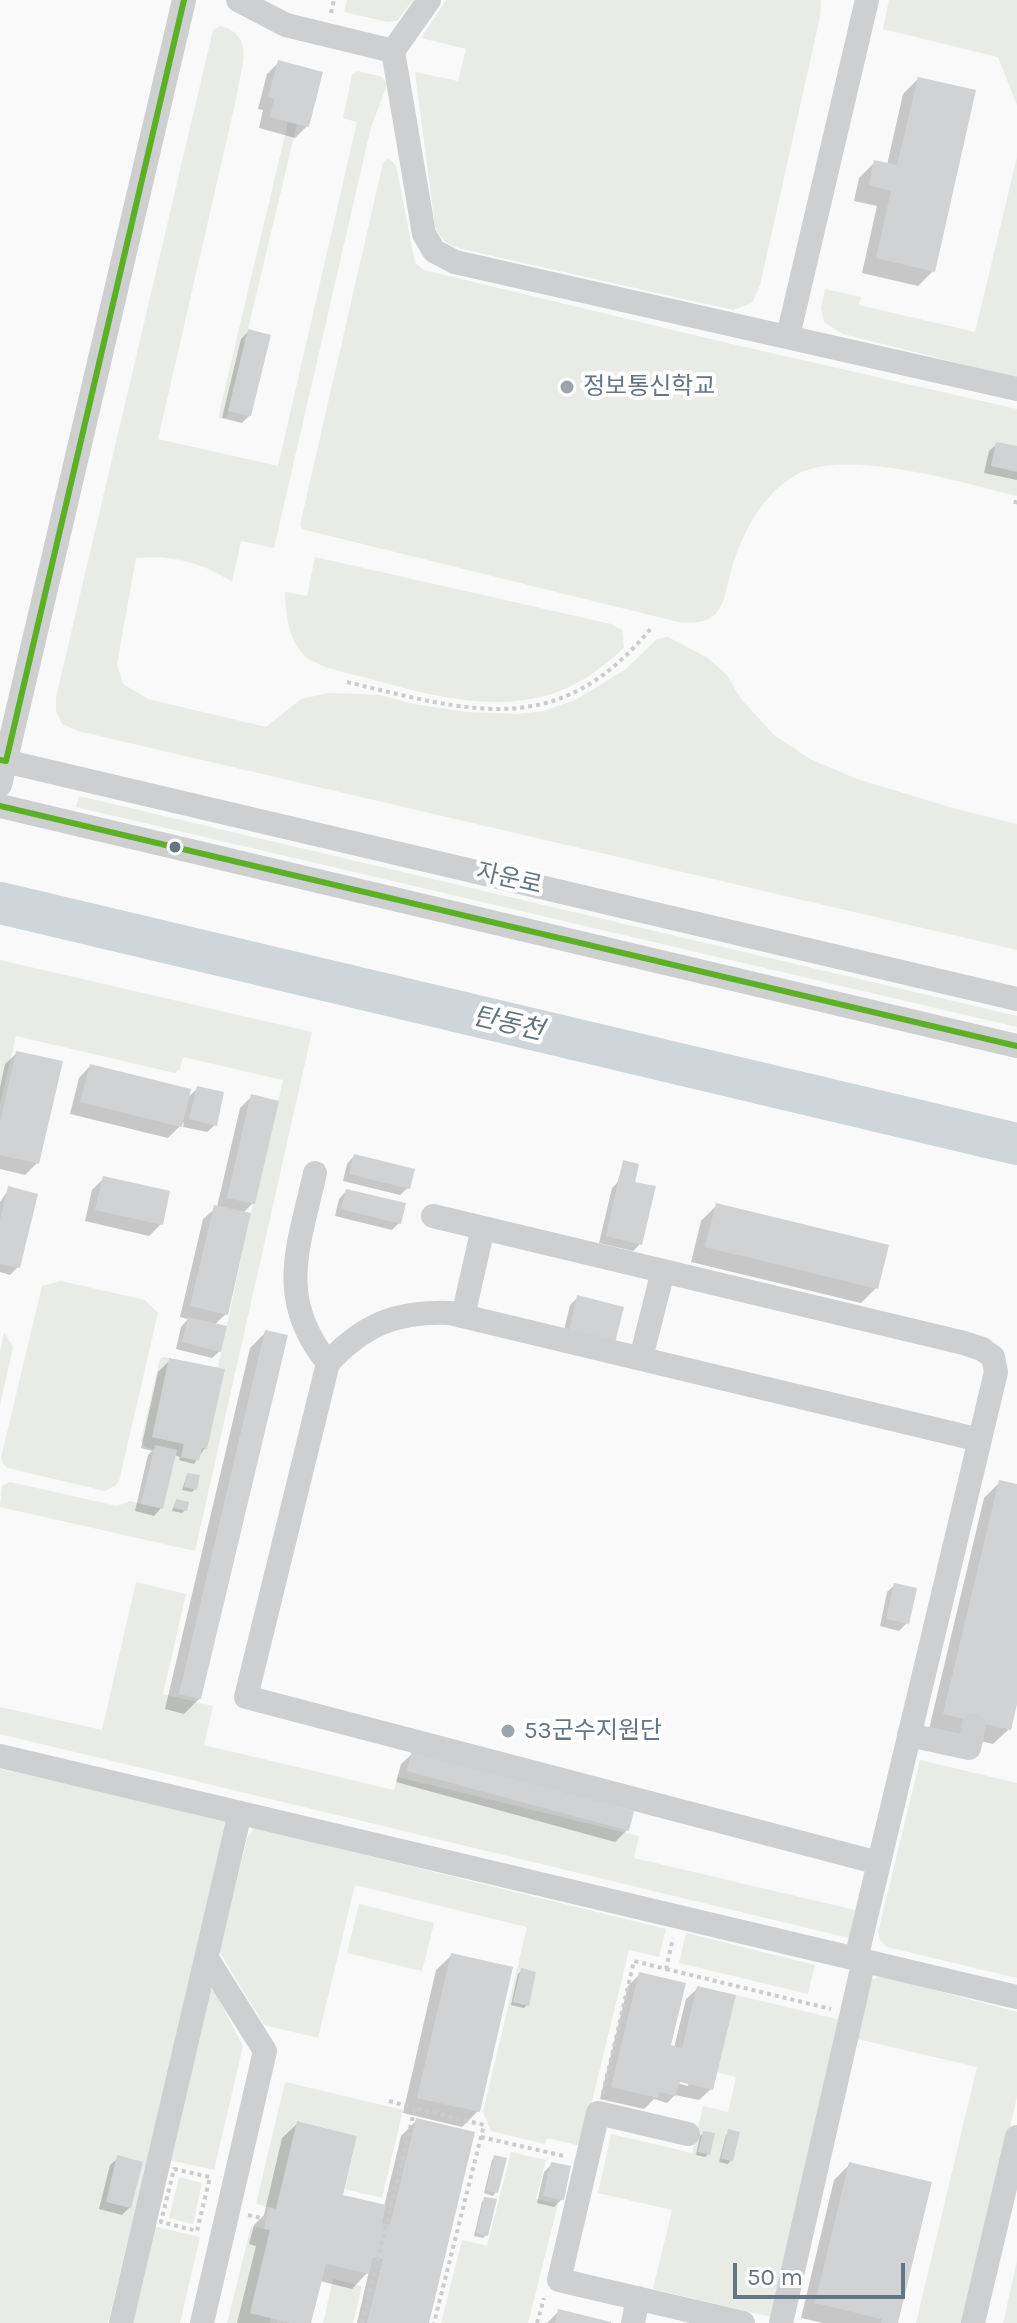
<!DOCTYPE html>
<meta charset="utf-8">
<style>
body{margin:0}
#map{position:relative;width:1017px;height:2323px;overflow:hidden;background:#f9f9f9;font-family:Karla,sans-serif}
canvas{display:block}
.scale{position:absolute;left:733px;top:2263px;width:172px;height:36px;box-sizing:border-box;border:4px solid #657683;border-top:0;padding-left:10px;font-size:24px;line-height:28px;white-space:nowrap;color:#657683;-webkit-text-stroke:6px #fff;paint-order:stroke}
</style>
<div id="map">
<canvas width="1017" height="2323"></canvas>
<div class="scale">50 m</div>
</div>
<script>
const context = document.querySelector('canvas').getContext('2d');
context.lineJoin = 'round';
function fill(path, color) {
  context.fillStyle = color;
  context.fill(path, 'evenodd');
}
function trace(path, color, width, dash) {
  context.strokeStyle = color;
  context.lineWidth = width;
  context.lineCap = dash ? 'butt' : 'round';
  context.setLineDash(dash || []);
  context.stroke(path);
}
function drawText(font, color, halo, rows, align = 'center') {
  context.font = font + ' Karla,"Noto Sans KR",sans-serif';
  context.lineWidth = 8;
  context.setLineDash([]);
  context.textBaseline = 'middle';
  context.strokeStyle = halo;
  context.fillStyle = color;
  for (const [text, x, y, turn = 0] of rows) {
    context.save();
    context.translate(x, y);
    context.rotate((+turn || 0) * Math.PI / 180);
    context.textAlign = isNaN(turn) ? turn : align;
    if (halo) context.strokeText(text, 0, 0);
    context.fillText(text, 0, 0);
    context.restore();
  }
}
fill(new Path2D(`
 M347,0H413L397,21L388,22L344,12Z
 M446,0H821L820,17L760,285L752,303L733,310L466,250C451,246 440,242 435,226L415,72L458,81L466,49L421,38Z
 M889,0H1017V105L998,57L883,29Z
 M220,26C256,35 241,67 237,95L158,439L278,466L357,122L343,118L352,75L357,71L383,77L387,85L371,127L274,548L241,541L232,582C201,562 173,555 136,558L117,664L123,684L148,699L266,727L301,699L329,693L379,695L414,704L466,712L517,714L544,711L577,699L626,669L657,639L668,637L708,658L727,675L741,699L774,735L810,759L857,779L953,808L1017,824V950L78,731L62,724L56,711V697L213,30Z
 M288,122L297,124L227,417L221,419L219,417L220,409Z
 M1017,157V378L843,334L824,322L821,308L825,289L861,297L859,305L975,332Z
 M388,158L396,165L415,263L424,270L723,342L1017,409V496C963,483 843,446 794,476C761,496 741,535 731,571C727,583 726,602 717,612C707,624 693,623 678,622L302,529L300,525L383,163Z
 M315,557L611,624L622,630L624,647C616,657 606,663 596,671C526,722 445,700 367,678C351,674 315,667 304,655C288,638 286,615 285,592L307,596Z
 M79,796L1017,1016V1027L76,807Z
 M0,960L312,1032L195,1551L0,1507L2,1486L10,1482L117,1506L130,1501L163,1509L177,1451L156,1445L154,1449L145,1447L141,1440L160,1359L163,1357L169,1358L152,1437L184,1444L181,1457L199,1461L224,1369L218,1367L253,1203H255L283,1080L183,1057L180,1069L175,1073L16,1036L0,1104Z
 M61,1281L145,1300L158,1313L119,1481L115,1486L105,1491L8,1468L3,1464L1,1458L42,1286Z
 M4,1332L13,1347L0,1405V1352Z
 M136,1582L186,1594L163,1694L213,1706L204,1745L394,1790L398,1777L639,1836L634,1858L855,1910L849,1938L0,1734V1707L102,1730Z
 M920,1760L1017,1783V1978L887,1947L880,1940L878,1932Z
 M0,1769L229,1820L108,2323H0Z
 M255,1828L666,1929L659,1957L629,1950L581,2146L547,2138L545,2144L491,2131L483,2112L527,1927L355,1885L318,2038L264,2025L219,1951L248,1836Z
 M359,1904L434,1923L422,1971L347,1953Z
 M686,1933L815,1965L808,1994L679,1963Z
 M882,1976L1017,2012V2097L964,2323H916L977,2067L853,2038L872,1979Z
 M210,1990L215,1992L243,2046L214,2170L169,2160Z
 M736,1995L841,2020L771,2317L653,2289L672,2210L598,2193L611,2134L692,2153L703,2106L728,2112L736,2077L717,2072Z
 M285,2082L403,2110L382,2198L345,2189L357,2136L298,2121L276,2209L256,2204Z
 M511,2152L546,2160L536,2199L558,2204L528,2323H441L462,2240L487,2246Z
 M179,2177L202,2183L193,2224L169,2218Z
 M153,2226L200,2237L180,2323H131Z
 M251,2226L270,2230L250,2313L271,2318L270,2323H227Z
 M1017,2261V2323H1003Z
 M333,2279L362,2286L353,2323H323Z`), '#e8ebe6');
fill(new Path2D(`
 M278,63L307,126L295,138L259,128L263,110L258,109L267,74Z
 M918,79L933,271L918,286L862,273L877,206L854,201L859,178L875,162L887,165L903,94Z
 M249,331L250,415L242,423L222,418L241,339Z
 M997,444L1017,448V480L984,473L989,451Z
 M17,1053L37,1163L25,1175L0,1169V1088L5,1064Z
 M90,1066L186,1099L198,1088L215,1125L207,1132L183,1127L184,1122L168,1138L70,1114L79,1078Z
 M252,1096L253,1203L243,1213L226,1314L214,1325L220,1351L212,1358L176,1349L181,1327L188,1319L180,1317L203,1219L217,1207L240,1108Z
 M354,1156L408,1188L400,1195L343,1181L347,1164Z
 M624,1163L633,1183L640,1244L633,1251L599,1243L612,1188L617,1183Z
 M104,1178L161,1224L149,1236L85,1221L92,1190Z
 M9,1189L18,1267L10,1275L0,1272V1202Z
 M346,1191L399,1223L392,1230L335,1216L339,1199Z
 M717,1205L876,1288L861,1303L691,1262L701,1221Z
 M578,1297L622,1308L562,1339L570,1305Z
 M266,1332L200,1698L184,1714L165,1709L250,1348Z
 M170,1360L205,1448L194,1464L179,1460L180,1457L174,1455L161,1508L154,1516L135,1511L148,1455L152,1451L141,1448L158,1372Z
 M187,1475L195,1489L192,1492L182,1490Z
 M1000,1482L1017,1486V1695L1009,1729L993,1744L929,1729L984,1498Z
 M176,1501L185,1510L182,1513L172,1511Z
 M895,1585L907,1623L899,1631L880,1626L887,1592Z
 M413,1753L627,1830L615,1842L396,1782L401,1764Z
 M452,1955L478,2111L462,2127L403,2113L436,1970Z
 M521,1971L527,2005L524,2008L511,2005L518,1974Z
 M640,1974L667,2052L674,2048L686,1999L698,1988L711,2089L699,2100L675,2095L667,2103L654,2099L644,2109L600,2099L628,1986ZM664,2080L689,2082L688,2086Z
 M417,2120L427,2323H357L369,2271L352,2289L320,2281L309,2323H237L256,2246L249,2244L254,2225L264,2215L282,2138L298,2123L341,2196L384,2207L401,2136Z
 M729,2131L731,2160L728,2164L719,2162L726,2135Z
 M704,2133L708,2154L705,2157L696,2155L700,2136Z
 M495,2157L496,2192L493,2196L484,2193L492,2160Z
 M118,2158L130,2207L122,2215L99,2209L110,2165Z
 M552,2164L562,2199L554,2207L537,2203L544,2172Z
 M849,2165L896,2323H823L801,2318L834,2180Z
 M485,2199L486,2235L483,2238L474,2236L482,2202Z
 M559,2311L607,2323H547Z`), '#0003');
trace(new Path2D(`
 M0,903L1017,1144`), '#ced6d9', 42);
fill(new Path2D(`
 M278,60L323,72L309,127L270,117L274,99L268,97Z
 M918,77L976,90L935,272L876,258L891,191L869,185L874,160L897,165Z
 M248,329L271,335L251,416L228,411Z
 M996,442L1017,446V472L991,466Z
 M16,1051L63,1061L39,1164L0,1155V1123Z
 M90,1064L191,1089L182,1127L80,1102Z
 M197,1086L224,1092L217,1126L189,1119Z
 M251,1094L279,1101L255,1204L227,1198Z
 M354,1154L415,1169L410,1189L349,1174Z
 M623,1160L639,1164L635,1182L656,1186L642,1245L606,1236Z
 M103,1176L170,1191L163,1225L95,1210Z
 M8,1186L38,1194L20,1268L0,1264V1220Z
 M346,1189L406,1203L401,1224L341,1209Z
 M716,1203L889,1245L878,1289L705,1247Z
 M214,1205L251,1213L228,1315L190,1306Z
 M577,1295L624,1307L615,1343L569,1331Z
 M188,1317L227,1326L221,1352L182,1342Z
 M265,1330L288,1335L201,1699L179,1694Z
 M169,1358L225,1369L207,1449L202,1448L199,1461L181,1457L184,1444L152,1437Z
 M155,1445L177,1450L163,1509L141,1504Z
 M187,1473L200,1475L197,1490L184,1487Z
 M999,1480L1017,1484V1704L1011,1730L943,1714Z
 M176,1499L189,1502L187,1511L174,1508Z
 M894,1583L917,1588L909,1624L886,1619Z
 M412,1750L634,1811L629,1831L407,1771Z
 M451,1953L513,1967L480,2112L417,2098Z
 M521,1968L536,1972L529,2006L513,2002Z
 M639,1972L686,1983L671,2045L682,2048L697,1986L736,1995L713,2090L680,2082L676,2096L659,2092L658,2098L611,2087Z
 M416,2118L475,2132L429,2323H367L383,2259L373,2257L369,2274L326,2264L311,2323H290L250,2313L270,2230L264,2229L269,2207L276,2209L297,2121L357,2136L343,2195L386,2205L382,2223L390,2225Z
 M728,2129L740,2132L733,2161L721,2159Z
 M703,2131L715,2133L710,2155L698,2152Z
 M117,2155L143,2162L131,2208L106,2202Z
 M494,2155L507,2158L498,2193L486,2191Z
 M551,2162L571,2166L564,2200L543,2196Z
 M849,2162L932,2182L898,2323H881L882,2319L815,2303Z
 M484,2197L497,2199L488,2236L476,2233Z
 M558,2309L611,2322V2323H555Z`), '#d0d2d3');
trace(new Path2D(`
 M331,13L334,0
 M1015,504L1017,497
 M347,682C473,712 559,741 652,627
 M666,1969L831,2009
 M603,2093L634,1961L666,1969L673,1938
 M389,2101L415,2108
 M481,2137L564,2156
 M174,2169L210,2177L197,2231L161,2222Z
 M248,2215L266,2219
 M279,2323V2320
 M362,2323L415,2108L484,2125L434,2323
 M537,2323L544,2298`), '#cbcccd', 4, [4, 4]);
trace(new Path2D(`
 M238,0L286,25L393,51L424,234L434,251L455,262L1017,389
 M393,51L429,0
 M788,336L867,0
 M0,760L1017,999
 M0,785L184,0
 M0,806L1017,1046
 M315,1173C299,1246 275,1298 328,1363
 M433,1216L964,1343L982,1349L993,1357L996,1372L856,1959
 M463,1316L483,1228
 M641,1358L663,1271
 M909,1735L969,1748L974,1725
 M0,1756L1017,1997
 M879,1863L246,1697L328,1363C364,1324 397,1311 450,1313L980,1440
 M688,2134L598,2113L559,2280L743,2323
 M121,2323L240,1813
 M202,2323L265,2051L208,1960
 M633,2323L638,2298
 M781,2323L864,1960
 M973,2323L1017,2137`), '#cecfd0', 24);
trace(new Path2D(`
 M0,760L6,761L184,0
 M0,806L1017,1046`), '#5bb025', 6);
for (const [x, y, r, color] of [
 [567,387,8,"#99a4ac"],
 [175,847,7,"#657683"],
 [508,1731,8,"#99a4ac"]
]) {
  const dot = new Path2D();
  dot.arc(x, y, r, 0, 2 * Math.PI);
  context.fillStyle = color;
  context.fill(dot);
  trace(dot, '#fff', 3);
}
drawText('24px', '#657683', '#fff', [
 ["정보통신학교",583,387],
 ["53군수지원단",524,1731]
], 'left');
drawText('24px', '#657683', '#fff', [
 ["자운로",509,879,13]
]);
drawText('italic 26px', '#60757c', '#fff', [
 ["탄동천",508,1024,13]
]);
</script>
